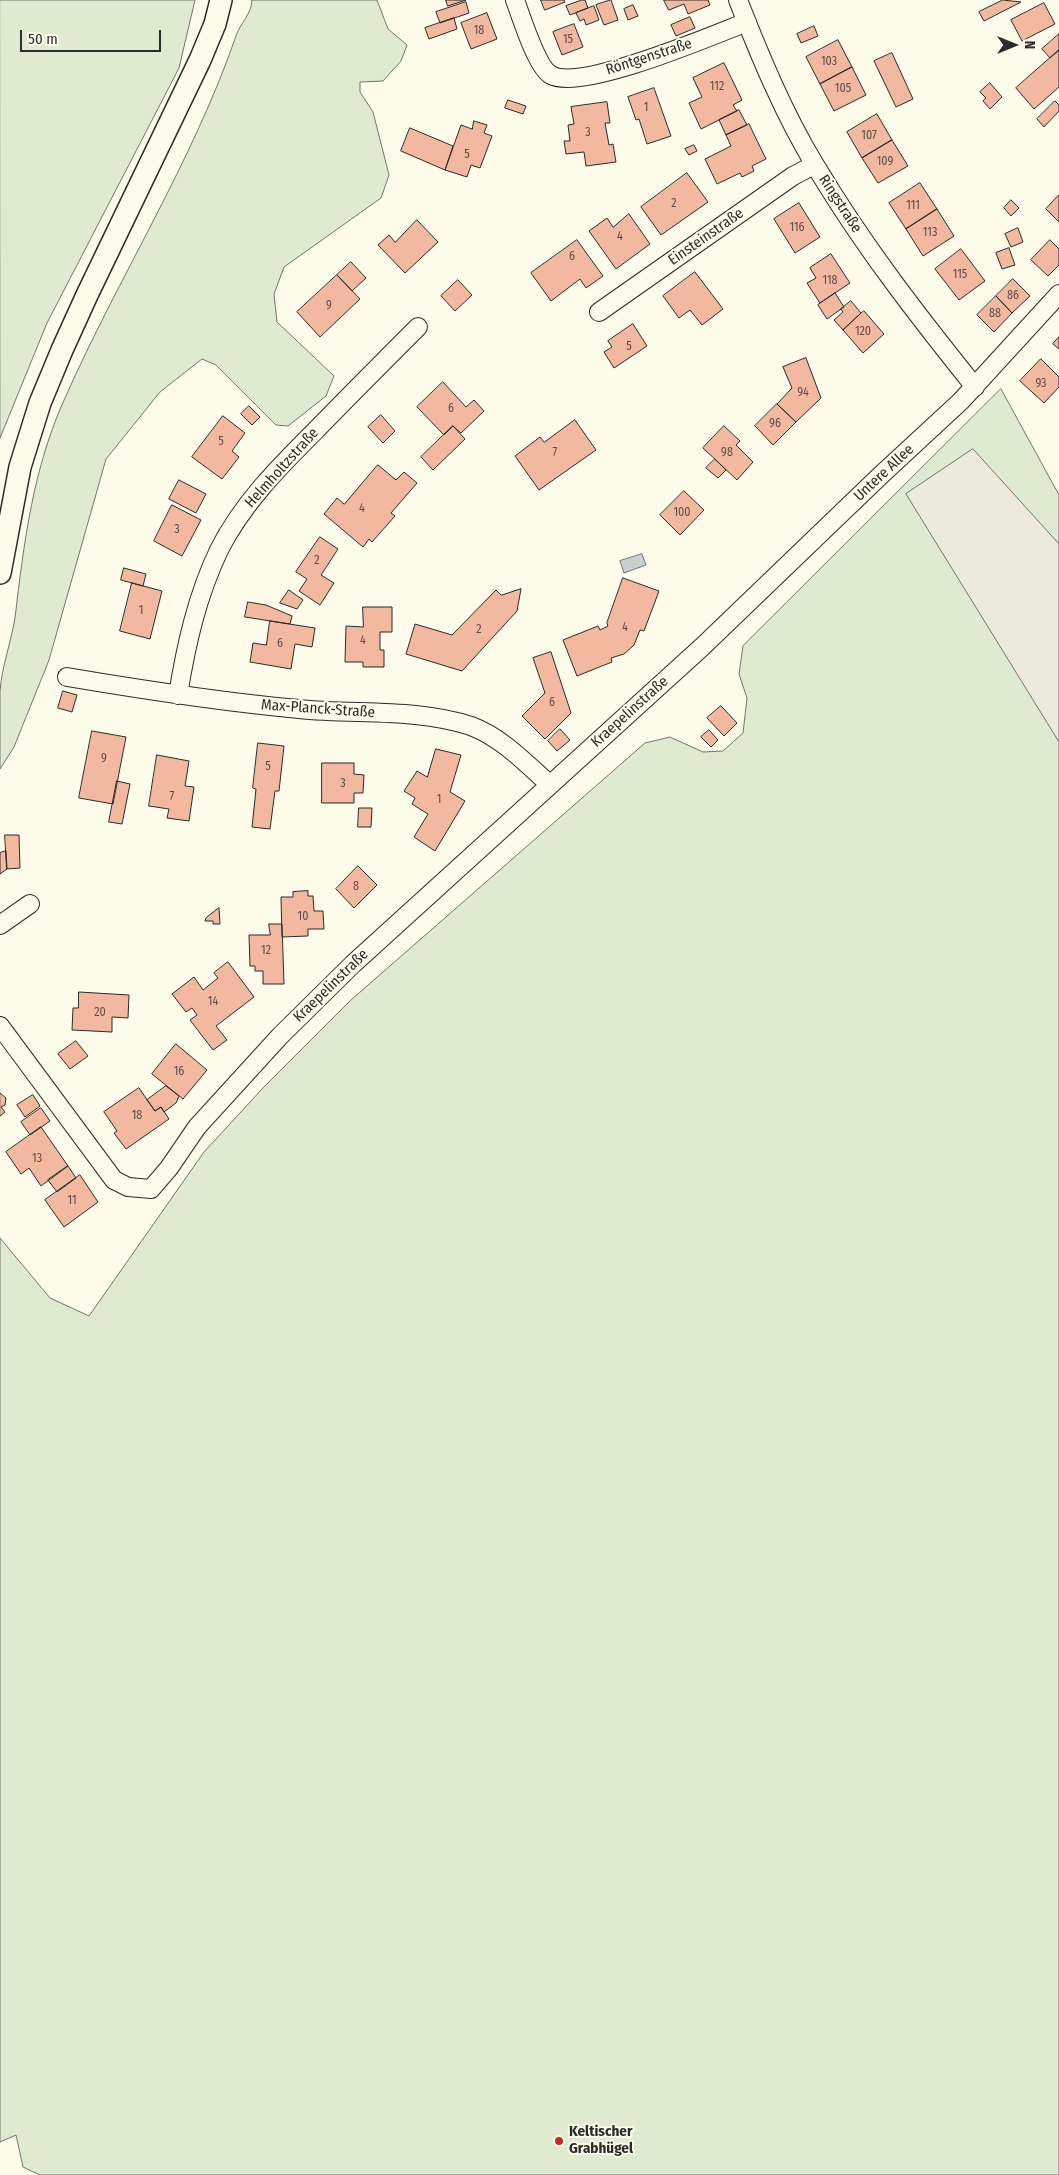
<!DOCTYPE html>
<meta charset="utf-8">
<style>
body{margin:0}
#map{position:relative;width:1059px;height:2175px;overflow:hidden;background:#fdfbea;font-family:"Fira Sans Condensed",sans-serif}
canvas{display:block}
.north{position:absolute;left:989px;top:20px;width:50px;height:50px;-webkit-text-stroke:4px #fdfbea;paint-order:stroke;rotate:90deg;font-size:14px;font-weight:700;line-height:20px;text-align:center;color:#2b2b2b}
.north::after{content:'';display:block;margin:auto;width:18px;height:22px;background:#2b2b2b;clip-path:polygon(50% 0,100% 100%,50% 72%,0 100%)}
.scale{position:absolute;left:20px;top:30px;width:141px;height:22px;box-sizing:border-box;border:2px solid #2b2b2b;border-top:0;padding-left:6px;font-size:15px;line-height:18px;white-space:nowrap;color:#2b2b2b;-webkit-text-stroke:4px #fdfbea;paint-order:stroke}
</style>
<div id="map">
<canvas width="1059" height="2175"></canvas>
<div class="north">N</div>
<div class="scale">50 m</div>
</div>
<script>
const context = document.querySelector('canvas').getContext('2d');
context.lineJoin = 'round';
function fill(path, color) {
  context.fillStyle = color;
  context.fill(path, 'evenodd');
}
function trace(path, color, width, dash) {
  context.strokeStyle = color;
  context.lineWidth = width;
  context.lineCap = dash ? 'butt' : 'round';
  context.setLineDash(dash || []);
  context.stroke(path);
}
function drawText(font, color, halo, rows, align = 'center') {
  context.font = font + ' "Fira Sans Condensed",sans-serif';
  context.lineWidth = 4;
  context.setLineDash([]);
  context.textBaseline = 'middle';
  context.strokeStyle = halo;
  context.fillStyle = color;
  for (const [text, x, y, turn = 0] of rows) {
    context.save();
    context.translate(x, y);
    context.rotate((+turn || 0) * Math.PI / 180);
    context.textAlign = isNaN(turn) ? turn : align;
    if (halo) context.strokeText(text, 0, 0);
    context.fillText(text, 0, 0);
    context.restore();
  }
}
const green = new Path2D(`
 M0,0H195L179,68L47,323L0,438Z
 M252,0H377L388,29L407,45L401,61L383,81L360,82V92L373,112L389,175L381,198L284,267L274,294L277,322L334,376L326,396L288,426L276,425L216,365L202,359L160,392L106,459L49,660L14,747L0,769C0,743 0,716 0,691C2,666 11,642 15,618C24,542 33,468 65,398C119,276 192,163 236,36C240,23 252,14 252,0Z
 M1001,389L1059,495V2175H40L23,2167L16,2135L0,2142V1238L50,1298L89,1316L204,1152L263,1088L351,1000L645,743L670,737L703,752L723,751L743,733L747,698L739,674L743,646Z`);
fill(green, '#deebd1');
trace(green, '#74746e', 1);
const parking = new Path2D(`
 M973,449L1059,544V742L906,494Z`);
fill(parking, '#eceadb');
trace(parking, '#74746e', 1);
const water = new Path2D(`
 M642,554L646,565L624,573L620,561Z`);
fill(water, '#c7d0d0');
trace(water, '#74746e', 1);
const building = new Path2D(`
 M446,0H466L448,6Z
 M541,0H564L565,2L545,10Z
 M582,0H585L588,8L570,15L566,6Z
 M611,0L618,20L604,25L596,5Z
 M664,0H708L710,5L688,14L684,4L669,10Z
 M1003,0L1021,2L984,21L979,12Z
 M466,2L469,13L440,23L436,12Z
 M1044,3L1055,24L1022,41L1011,20Z
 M633,5L638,16L628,20L624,9Z
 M594,6L599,20L586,25L584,19L580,21L576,13Z
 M487,13L497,39L471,49L461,23Z
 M690,17L695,28L676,36L671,25Z
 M454,18L457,29L429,39L425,28Z
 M574,24L583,47L562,55L553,32Z
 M814,26L818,36L801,43L797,34Z
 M1059,34V50L1050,58L1042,49Z
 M838,40L852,67L820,84L806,57Z
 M1059,50V87L1034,109L1016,88Z
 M892,53L913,99L896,107L874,61Z
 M724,63L742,100L733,105L737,111L701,129L689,103L702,97L693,78Z
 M852,67L866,95L834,111L820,84Z
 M990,83L1002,97L990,109L983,101L986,98L980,92Z
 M654,88L671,136L647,144L639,119L636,120L628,97Z
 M508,100L526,106L523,114L505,108Z
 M1055,101L1059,105V111L1044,127L1037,119Z
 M607,102L610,123H605L609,145L613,144L616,162L586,166L584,152L566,154L564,141H570L568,125L574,124L571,107Z
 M739,110L747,125L726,135L719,120Z
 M877,114L892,140L862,158L847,132Z
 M474,121L487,125L484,133L492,136L480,168L471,165L467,177L445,170L461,125L472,129Z
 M749,124L766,159L752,166L754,171L742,177L740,173L717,184L705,159L731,146L726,135Z
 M410,128L453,146L445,170L401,151Z
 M892,140L908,166L878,183L862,158Z
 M694,145L697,151L689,155L685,149Z
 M687,173L708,202L661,235L641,207Z
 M920,183L937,209L906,229L889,203Z
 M1059,195V222L1046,209Z
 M1011,200L1019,208L1011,216L1004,208Z
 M799,203L820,237L795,253L774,219Z
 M937,209L954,236L923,256L906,229Z
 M629,214L650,244L616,269L589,231L607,218L613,227Z
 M417,220L438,242L405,273L378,245L389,235L395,242Z
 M1018,228L1023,242L1011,247L1005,234Z
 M577,240L603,276L586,288L580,279L551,301L531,273Z
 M1050,240L1059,249V265L1048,276L1031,260Z
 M1009,248L1015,265L1002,269L996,253Z
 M961,249L985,281L959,300L935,269Z
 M831,254L850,283L820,303L807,283L816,278L810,268Z
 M351,262L366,278L352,291L337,275Z
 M695,272L723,309L702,325L690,310L679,318L663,296Z
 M337,275L360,299L320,337L297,312Z
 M1013,279L1030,296L1012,313L996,296Z
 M458,280L472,295L455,311L441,296Z
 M835,293L844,307L827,319L818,305Z
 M996,296L1012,313L994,332L977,315Z
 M851,301L861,313L843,330L834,320L843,312L841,309Z
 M864,311L884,334L863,353L843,330Z
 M633,324L647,346L614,368L604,352L612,347L608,341Z
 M1059,337V349L1053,344Z
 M806,358L821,398L796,422L777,404L792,388L783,367Z
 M1041,359L1059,377V387L1044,403L1020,381Z
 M443,382L466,407L474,400L484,411L461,433L453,426L444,435L417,407Z
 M777,404L796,422L773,445L755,426Z
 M249,406L260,417L252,425L241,414Z
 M381,415L395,431L383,443L368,427Z
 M223,416L245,433L232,451L239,457L222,479L192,457Z
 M575,420L596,450L539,490L515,456L540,437L544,442Z
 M453,426L465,439L433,470L421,457Z
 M724,426L740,441L736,445L753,462L737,480L703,448Z
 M715,459L726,470L718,478L706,468Z
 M378,465L396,480L404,472L417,483L391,513L395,516L372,542L369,539L363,547L324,514L337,498L344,504Z
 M179,480L206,494L196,513L169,499Z
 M684,491L704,510L680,535L660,515Z
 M172,505L201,520L182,556L154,541Z
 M320,537L338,549L321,575L334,583L320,605L299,591L307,579L296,572Z
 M124,568L146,574L143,586L121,580Z
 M623,578L659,591L644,631L640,630L634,645L624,654L611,658L612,662L577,676L563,640L598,626L600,630L608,626L607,623Z
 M132,583L162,591L150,639L120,631Z
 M521,589L517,611L462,671L406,654L415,624L452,635L496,590L501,595Z
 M289,590L303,600L297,609L280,603Z
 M248,602L266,605L292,616L290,624L245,617Z
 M363,607H392V632H380V650H384V667H363V662H345L346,626L363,627Z
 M270,621L315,628L312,647L295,644L291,669L250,662L253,643L266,645Z
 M551,652L571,713L545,739L522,716L545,693L533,658Z
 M63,691L77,695L72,712L58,708Z
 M721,706L737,723L724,736L707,718Z
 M560,729L570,740L557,751L548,741Z
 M709,730L718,740L711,747L701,737Z
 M92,731L126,737L113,804L79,798Z
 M258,743L284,746L279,791H275L270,829L252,827L256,789L253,788Z
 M436,749L461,755L450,792L465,801L435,851L414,837L428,814L412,804L415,798L404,791L417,771L427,777Z
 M157,755L189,761L185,786L194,787L189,821L167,818L169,809L149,806Z
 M322,763H354V774L364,775L363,793H354V803H322Z
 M117,781L130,784L122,824L109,822Z
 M359,808H372L371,827H358Z
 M5,835H19L20,868L7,869Z
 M6,851L7,869L0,874V853Z
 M358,866L377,885L354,908L336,889Z
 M308,891V896H313L314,911H323L324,929H308V936L282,937L281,897H293V892Z
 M219,908L220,924H213V921H205L206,918Z
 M269,924H282L284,984H263V971H255V966H250L249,935H270Z
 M228,962L254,997L216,1026L227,1040L213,1050L190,1020L197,1015L192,1008L186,1012L172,994L194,977L203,990L218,978L214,973Z
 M79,992L129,995L128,1018L112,1017V1032L72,1030L73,1008H78Z
 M76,1041L88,1056L70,1069L58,1054Z
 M176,1044L207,1070L183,1099L152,1074Z
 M166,1086L179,1096L176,1103L164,1112L161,1107L155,1111L147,1100Z
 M139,1088L155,1111L161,1107L169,1119L126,1149L114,1133L117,1131L104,1112Z
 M0,1093L6,1098L5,1105L1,1107L5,1112L0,1116Z
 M33,1095L40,1106L25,1117L17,1105Z
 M41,1108L50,1121L30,1135L21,1122Z
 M41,1127L68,1166L41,1186L29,1168L21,1174L6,1152Z
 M68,1166L76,1178L57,1192L48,1180Z
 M80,1175L98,1202L64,1227L45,1200Z`);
fill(building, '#f2b8a0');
trace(building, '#2b2b2b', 1);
const minor = new Path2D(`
 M515,0C521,16 537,68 551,75C581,92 713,35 747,22
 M738,0C760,56 784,114 815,165C862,244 918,316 975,387
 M599,312L793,176L814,165
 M67,677C144,690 221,702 299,709C356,715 416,708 471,726C501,737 527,764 550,785
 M178,695C186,645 197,596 219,550C243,502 282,464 319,427C352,393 385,360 418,327
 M0,925L30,904
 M0,1026L114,1180L128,1187L151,1189L169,1168L197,1127L280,1036L353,964L702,647L881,475L961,401L1059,294`);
const tertiary = new Path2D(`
 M0,573L20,467L40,403L62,350L87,295L200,60L215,24L221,0`);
trace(minor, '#2b2b2b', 20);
trace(tertiary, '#2b2b2b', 24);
trace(minor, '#fdfbea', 18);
trace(tertiary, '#fdfbea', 21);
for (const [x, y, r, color] of [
 [559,2141,5,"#c62828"]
]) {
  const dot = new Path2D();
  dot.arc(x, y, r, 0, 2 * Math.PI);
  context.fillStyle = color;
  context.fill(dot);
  trace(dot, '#fdfbea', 2);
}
drawText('12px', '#5d4e48', null, [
 ["18",479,31],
 ["15",568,40],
 ["103",829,62],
 ["112",717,87],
 ["105",843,89],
 ["1",646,108],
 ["3",588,133],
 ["107",869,136],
 ["5",467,155],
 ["109",885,162],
 ["2",674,204],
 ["111",913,206],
 ["116",797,228],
 ["113",930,233],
 ["4",620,237],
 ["6",572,257],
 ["115",960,275],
 ["118",830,281],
 ["86",1013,296],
 ["9",329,306],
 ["88",995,314],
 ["120",863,332],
 ["5",629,347],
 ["93",1041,384],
 ["94",803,393],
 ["6",451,409],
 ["96",775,424],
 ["5",221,442],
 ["7",555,453],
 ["98",727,453],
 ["4",362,509],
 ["100",682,513],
 ["3",177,530],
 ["2",317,561],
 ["1",141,611],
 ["4",625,628],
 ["2",479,630],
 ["4",363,641],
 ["6",280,644],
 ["6",552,703],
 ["9",104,759],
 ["5",268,767],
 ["3",343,784],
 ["7",172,797],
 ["1",439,800],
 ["8",356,887],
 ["10",303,917],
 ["12",266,951],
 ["14",213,1002],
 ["20",100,1013],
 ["16",179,1072],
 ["18",137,1116],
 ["13",37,1159],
 ["11",72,1201]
]);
drawText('15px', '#2b2b2b', '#fdfbea', [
 ["Röntgenstraße",649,57,-18],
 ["Ringstraße",840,204,57],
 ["Einsteinstraße",706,237,-35],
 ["Helmholtzstraße",282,468,-48],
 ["Untere Allee",884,473,-43],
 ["Max-Planck-Straße",318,709,4],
 ["Kraepelinstraße",630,712,-42],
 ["Kraepelinstraße",331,986,-44]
]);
drawText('bold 15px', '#2b2b2b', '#fdfbea', [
 ["Keltischer",569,2132],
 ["Grabhügel",569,2149]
], 'left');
</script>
